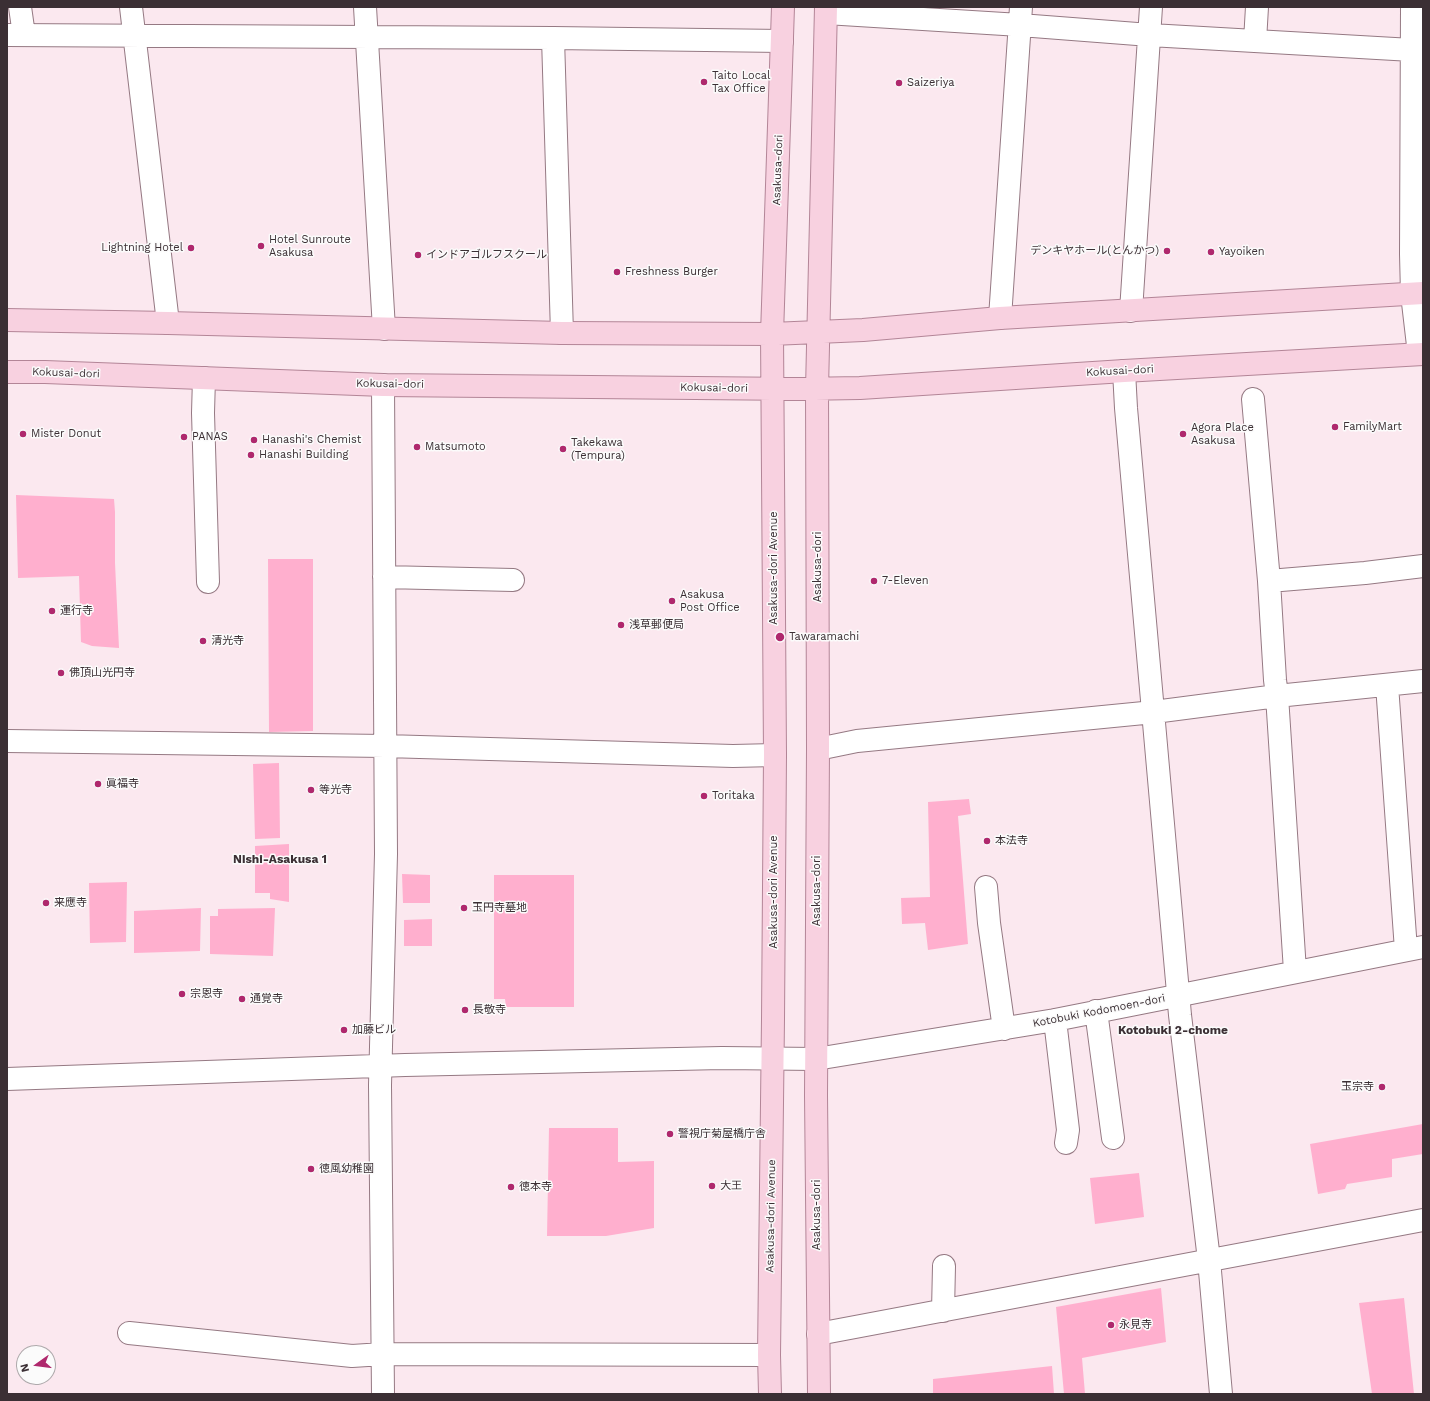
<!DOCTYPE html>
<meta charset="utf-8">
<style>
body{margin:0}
#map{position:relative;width:1430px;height:1401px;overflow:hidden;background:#fbe8ef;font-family:"Work Sans",sans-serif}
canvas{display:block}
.frame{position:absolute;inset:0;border:8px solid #3b2f34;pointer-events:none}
.north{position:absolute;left:16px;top:1345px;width:40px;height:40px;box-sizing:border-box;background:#fbfbfb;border:1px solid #aea9ab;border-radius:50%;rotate:256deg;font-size:11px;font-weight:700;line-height:16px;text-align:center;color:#3b2f34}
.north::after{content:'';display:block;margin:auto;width:14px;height:18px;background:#af286d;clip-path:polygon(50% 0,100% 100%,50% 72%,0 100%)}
</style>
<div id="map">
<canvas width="1430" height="1401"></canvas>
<div class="frame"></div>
<div class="north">N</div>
</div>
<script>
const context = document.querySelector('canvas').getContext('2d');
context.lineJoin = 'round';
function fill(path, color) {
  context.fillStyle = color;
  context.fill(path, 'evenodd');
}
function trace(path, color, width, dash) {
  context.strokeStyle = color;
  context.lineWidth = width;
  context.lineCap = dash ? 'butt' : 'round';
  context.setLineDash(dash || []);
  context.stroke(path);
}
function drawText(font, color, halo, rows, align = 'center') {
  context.font = font + ' "Work Sans","Noto Sans JP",sans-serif';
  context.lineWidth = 3;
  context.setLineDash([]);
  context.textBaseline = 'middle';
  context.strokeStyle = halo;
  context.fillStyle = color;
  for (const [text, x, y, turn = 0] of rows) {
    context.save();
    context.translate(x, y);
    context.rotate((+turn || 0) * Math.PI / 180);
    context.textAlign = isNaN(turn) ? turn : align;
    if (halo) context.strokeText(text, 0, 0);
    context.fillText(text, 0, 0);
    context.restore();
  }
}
fill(new Path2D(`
 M16,495L114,499L115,512V563L119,648L92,646L81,642L79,576L18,578Z
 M268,559H313V731L269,732Z
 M279,763L280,838L255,839L253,764Z
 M969,799L971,814L958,816L968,944L928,950L925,923L902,924L901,898L930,897L928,802Z
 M289,844V902L270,899V893H255V846Z
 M402,874L430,875V903H403Z
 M494,875H574V1007H506L505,999H494Z
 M127,882L126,942L90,943L89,883Z
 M201,908L200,951L134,953V911Z
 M275,908L273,956L210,954V916H218V909Z
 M432,919V946H404V920Z
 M1423,1124V1154L1392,1159V1177L1347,1184L1345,1189L1318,1194L1310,1144Z
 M549,1128H618V1162L654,1161V1228L606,1236H547Z
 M1139,1173L1144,1217L1095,1224L1090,1178Z
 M1161,1288L1166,1342L1082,1358L1085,1394H1064L1056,1307Z
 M1404,1298L1414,1394H1372L1359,1303Z
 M1052,1366L1054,1394H933V1379Z`), '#ffafce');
const minor = new Path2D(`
 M20,7L24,35
 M131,7L168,323
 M365,7L384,329
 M1412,7L1411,254L1412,294L1419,354
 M826,13L1020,25L1150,35L1412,50H1423
 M7,35L553,38L782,41
 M553,38L562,333
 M1255,41L1257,7
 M1131,311L1151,7
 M1000,318L1021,7
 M1124,371L1126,408L1180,1015L1209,1260L1221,1394
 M204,378L203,413L208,582
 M1253,399L1269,581L1275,680L1277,696L1295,971
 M384,577L513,580
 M1269,581L1365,573L1423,566
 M1387,685L1406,950
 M7,741L385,746L733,756L775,755
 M818,749L857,741L1154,712L1277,696L1423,681
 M986,887L989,923L1004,1029
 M1096,1011L1113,1138
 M1055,1020L1068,1130L1066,1143
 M7,1079L405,1065L722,1058L816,1059L1055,1020L1423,947
 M943,1311L944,1266
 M129,1333L352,1356L383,1354L769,1355
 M818,1334L1423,1220
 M383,1394L380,1085L386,854L383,385`);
const major = new Path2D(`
 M7,320L168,323L562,333L772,334L863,330L1000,318L1423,293
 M7,372H45L383,385L799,389L860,388L1124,371L1423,354
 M770,1394L769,1355L773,1019L775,755L772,334L783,7
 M819,1394L816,1095L818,749L817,389L826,7`);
trace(minor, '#957983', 24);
trace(major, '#b38597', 24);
trace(minor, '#fff', 22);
trace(major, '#f8d1e0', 22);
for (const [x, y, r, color] of [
 [704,82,4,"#af286d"],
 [899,83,4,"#af286d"],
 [261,246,4,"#af286d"],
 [191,248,4,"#af286d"],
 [1167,251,4,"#af286d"],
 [1211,252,4,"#af286d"],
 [418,255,4,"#af286d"],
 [617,272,4,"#af286d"],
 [1335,427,4,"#af286d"],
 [23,434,4,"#af286d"],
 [1183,434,4,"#af286d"],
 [184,437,4,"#af286d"],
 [254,440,4,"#af286d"],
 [417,447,4,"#af286d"],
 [563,449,4,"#af286d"],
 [251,455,4,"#af286d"],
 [874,581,4,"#af286d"],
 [672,601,4,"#af286d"],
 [52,611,4,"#af286d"],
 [621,625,4,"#af286d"],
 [780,637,5,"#af286d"],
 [203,641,4,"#af286d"],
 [61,673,4,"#af286d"],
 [98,784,4,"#af286d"],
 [311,790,4,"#af286d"],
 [704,796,4,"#af286d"],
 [987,841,4,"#af286d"],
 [46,903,4,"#af286d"],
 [464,908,4,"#af286d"],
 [182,994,4,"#af286d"],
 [242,999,4,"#af286d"],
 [465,1010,4,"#af286d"],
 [344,1030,4,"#af286d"],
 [1382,1087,4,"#af286d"],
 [670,1134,4,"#af286d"],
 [311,1169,4,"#af286d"],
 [712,1186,4,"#af286d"],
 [511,1187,4,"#af286d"],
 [1111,1325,4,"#af286d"]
]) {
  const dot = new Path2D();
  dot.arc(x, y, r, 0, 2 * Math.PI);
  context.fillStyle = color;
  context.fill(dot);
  trace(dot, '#fbfbfb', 1.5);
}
drawText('11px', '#3b2f34', '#fbfbfb', [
 ["Taito Local",712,76],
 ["Tax Office",712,89],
 ["Saizeriya",907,83],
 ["Hotel Sunroute",269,240],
 ["Asakusa",269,253],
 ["Lightning Hotel",183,248,"right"],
 ["デンキヤホール(とんかつ)",1159,251,"right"],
 ["Yayoiken",1219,252],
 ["インドアゴルフスクール",426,255],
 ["Freshness Burger",625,272],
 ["FamilyMart",1343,427],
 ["Agora Place",1191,428],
 ["Asakusa",1191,441],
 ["Mister Donut",31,434],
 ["PANAS",192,437],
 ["Hanashi's Chemist",262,440],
 ["Takekawa",571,443],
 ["(Tempura)",571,456],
 ["Matsumoto",425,447],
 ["Hanashi Building",259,455],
 ["7-Eleven",882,581],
 ["Asakusa",680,595],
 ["Post Office",680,608],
 ["運行寺",60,611],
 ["浅草郵便局",629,625],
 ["Tawaramachi",789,637],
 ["清光寺",211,641],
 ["佛頂山光円寺",69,673],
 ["眞福寺",106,784],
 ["等光寺",319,790],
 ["Toritaka",712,796],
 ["本法寺",995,841],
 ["来應寺",54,903],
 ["玉円寺墓地",472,908],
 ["宗恩寺",190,994],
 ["通覚寺",250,999],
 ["長敬寺",473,1010],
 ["加藤ビル",352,1030],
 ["玉宗寺",1374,1087,"right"],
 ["警視庁菊屋橋庁舎",678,1134],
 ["徳風幼稚園",319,1169],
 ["大王",720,1186],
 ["徳本寺",519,1187],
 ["永見寺",1119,1325]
], 'left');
drawText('11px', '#3b2f34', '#fbfbfb', [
 ["Asakusa-dori",778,170,-88],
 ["Kokusai-dori",1120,371,-3],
 ["Kokusai-dori",66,373,2],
 ["Kokusai-dori",390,384,1],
 ["Kokusai-dori",714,388,1],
 ["Asakusa-dori",818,567,-90],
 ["Asakusa-dori Avenue",774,568,-90],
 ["Asakusa-dori",817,891,-90],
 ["Asakusa-dori Avenue",774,892,-90],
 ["Kotobuki Kodomoen-dori",1099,1011,-11],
 ["Asakusa-dori",817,1215,-90],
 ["Asakusa-dori Avenue",771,1216,-89]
]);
drawText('bold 12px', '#3b2f34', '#fbfbfb', [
 ["Nishi-Asakusa 1",280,859],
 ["Kotobuki 2-chome",1173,1030]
]);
</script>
